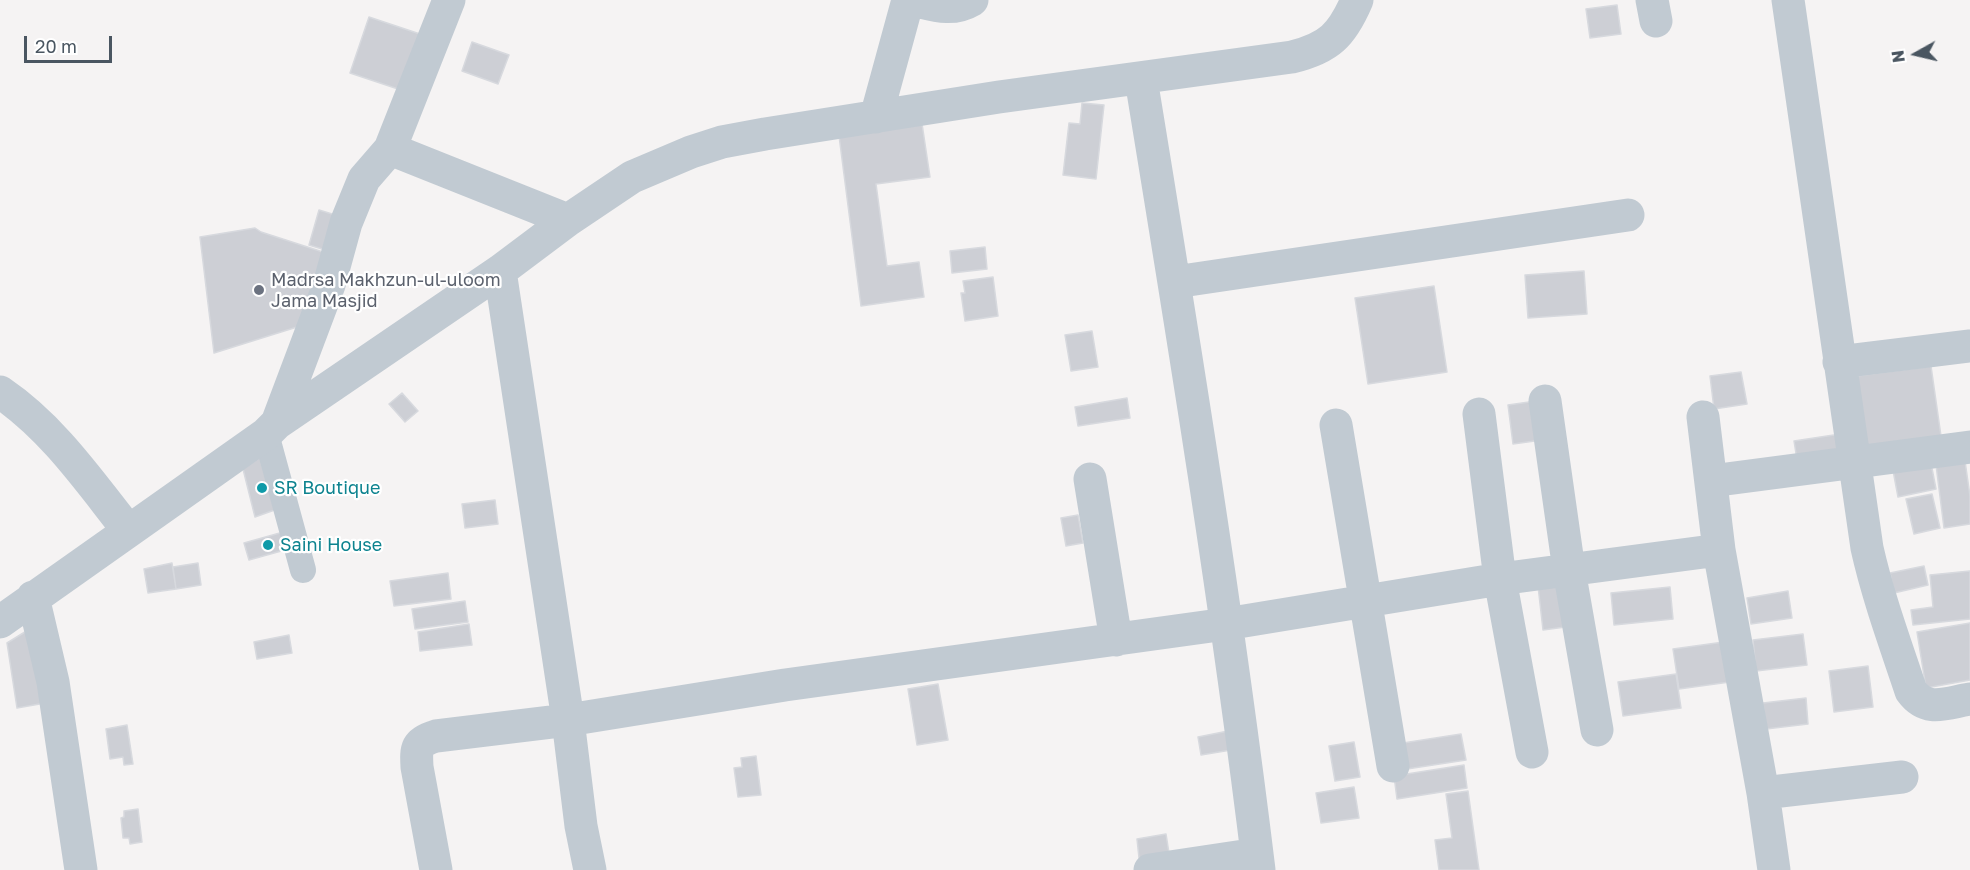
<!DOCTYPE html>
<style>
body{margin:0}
#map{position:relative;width:1970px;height:870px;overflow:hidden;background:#f5f3f3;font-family:"Golos Text",sans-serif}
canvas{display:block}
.north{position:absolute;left:1886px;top:24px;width:60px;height:60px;-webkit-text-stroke:4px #fff;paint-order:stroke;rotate:262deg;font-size:16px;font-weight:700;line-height:24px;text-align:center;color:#4a5661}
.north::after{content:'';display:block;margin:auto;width:21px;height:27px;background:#4a5661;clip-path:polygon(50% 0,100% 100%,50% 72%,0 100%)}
.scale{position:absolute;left:24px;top:36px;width:88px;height:27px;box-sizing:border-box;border:3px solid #4a5661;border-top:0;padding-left:8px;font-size:18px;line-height:21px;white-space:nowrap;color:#4a5661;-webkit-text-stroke:4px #fff;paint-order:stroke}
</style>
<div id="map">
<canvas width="1970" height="870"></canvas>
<div class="north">N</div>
<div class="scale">20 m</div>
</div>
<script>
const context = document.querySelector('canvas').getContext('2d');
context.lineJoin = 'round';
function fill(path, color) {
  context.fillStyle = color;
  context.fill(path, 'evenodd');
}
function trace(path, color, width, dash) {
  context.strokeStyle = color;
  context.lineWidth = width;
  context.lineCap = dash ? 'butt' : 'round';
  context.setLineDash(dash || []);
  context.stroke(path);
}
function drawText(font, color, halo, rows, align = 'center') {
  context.font = font + ' "Golos Text",sans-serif';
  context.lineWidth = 4.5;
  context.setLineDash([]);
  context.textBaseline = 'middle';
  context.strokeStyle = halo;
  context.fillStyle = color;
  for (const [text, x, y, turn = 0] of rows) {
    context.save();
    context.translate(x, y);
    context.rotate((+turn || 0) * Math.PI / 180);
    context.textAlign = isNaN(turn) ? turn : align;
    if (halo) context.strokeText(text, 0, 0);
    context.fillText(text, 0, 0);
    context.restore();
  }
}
const building = new Path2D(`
 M1617,5L1621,34L1590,38L1586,9Z
 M369,17L420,34L401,90L350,73Z
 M472,42L509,55L498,84L462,71Z
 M1082,103L1104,105L1096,179L1063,175L1069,123L1080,124Z
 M921,117L930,177L876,184L887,266L919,262L924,297L861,306L838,128Z
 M319,210L342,217L332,252L309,245Z
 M255,228L261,232L326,253L297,327L214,353L200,237Z
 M985,247L987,269L952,273L950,251Z
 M1584,271L1587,314L1528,318L1525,275Z
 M993,277L998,316L965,321L961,293H965L963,281Z
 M1434,286L1447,372L1368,384L1355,298Z
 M1092,331L1098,367L1071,371L1065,335Z
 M1931,366L1942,443L1868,454L1857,376Z
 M1741,372L1747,404L1714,409L1710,376Z
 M402,393L418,411L405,422L389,404Z
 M1127,398L1130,418L1078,426L1075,407Z
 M1543,400L1549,439L1513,444L1508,405Z
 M1847,433L1851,457L1798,466L1794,441Z
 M267,453L283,507L255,517L243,469Z
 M1930,458L1936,489L1898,497L1892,465Z
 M1965,461L1970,496V524L1944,528L1936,465Z
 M1932,494L1940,528L1914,534L1906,499Z
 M495,500L498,524L465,528L462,504Z
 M1078,515L1083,543L1066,546L1061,518Z
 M287,531L292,548L249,560L244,543Z
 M172,563L176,589L148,593L144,569Z
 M198,563L201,585L176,589L173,567Z
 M1924,566L1928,585L1894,593L1890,573Z
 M1970,571V619L1913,625L1911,610L1933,607L1930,575Z
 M448,573L451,599L394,606L390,581Z
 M1567,582L1573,626L1543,630L1538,586Z
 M1670,587L1673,619L1614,625L1611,593Z
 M1788,591L1792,618L1751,624L1747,598Z
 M465,601L468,622L415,629L412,609Z
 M1970,623V680L1926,688L1917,632Z
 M469,624L472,645L420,651L418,632Z
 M33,627L51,702L17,708L7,643Z
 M1803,634L1807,665L1756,671L1753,640Z
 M289,635L292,653L257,659L254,642Z
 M1731,641L1737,681L1679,689L1673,649Z
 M1868,666L1873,707L1834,712L1829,671Z
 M1676,674L1681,708L1623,716L1618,682Z
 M938,684L948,740L917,745L908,689Z
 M1806,698L1808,724L1766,729L1763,703Z
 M127,725L133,764L124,765L123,757L110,759L106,729Z
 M1228,731L1231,750L1201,755L1198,737Z
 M1461,734L1466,760L1407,769L1403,743Z
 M1354,742L1360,777L1335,781L1329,746Z
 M756,756L761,795L738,797L734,768L742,767L741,758Z
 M1464,765L1467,788L1397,799L1394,776Z
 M1354,787L1359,818L1321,823L1316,793Z
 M1468,791L1479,870H1439L1435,840L1452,838L1446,794Z
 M138,809L142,842L130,844L129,838H123L121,818L124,817V811Z
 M1166,834L1169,853L1139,858L1137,839Z`);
fill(building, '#cdcfd5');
trace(building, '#d7d9de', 1.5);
trace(new Path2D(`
 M266,434L303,570`), '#c1cad2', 26);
trace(new Path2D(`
 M913,0C934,5 952,12 972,0
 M1652,0L1656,21
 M1788,0L1867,548C1878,597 1895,643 1911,691C1927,713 1946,703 1970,699
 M1141,79C1184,342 1227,606 1259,870
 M876,117L908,0
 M390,149L568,220
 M500,271L568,720L581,826L590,870
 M1175,282L1628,215
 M1839,362L1970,346
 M0,392C53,428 89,481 128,530
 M1545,401L1569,570L1597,730
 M1479,414L1500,579L1532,752
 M1703,417L1719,550L1763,793L1774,870
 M277,423L329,285L346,223L364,179L390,149L449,0
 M1336,425L1393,766
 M1090,479L1116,640
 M1711,481L1970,447
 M33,597L53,682L81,870
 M0,622L266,434L277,423L500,271L568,220L632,177L691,152L722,142L765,134L999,97L1292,57C1329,48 1342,35 1357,0
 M1763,793L1902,777
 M436,870L417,767C416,748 416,742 436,736L568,720L785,685L1226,624L1500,579L1719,550
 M1150,870L1257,854`), '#c1cad2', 33);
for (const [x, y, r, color] of [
 [259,290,6,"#6b7280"],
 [262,488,6,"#0f9aa8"],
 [268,545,6,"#0f9aa8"]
]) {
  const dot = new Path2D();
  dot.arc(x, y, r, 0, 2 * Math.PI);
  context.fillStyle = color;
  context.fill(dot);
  trace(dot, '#fff', 2);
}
drawText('18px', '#5b616d', '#fff', [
 ["Madrsa Makhzun-ul-uloom",271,280],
 ["Jama Masjid",271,301]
], 'left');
drawText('18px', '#0d838f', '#fff', [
 ["SR Boutique",274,488],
 ["Saini House",280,545]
], 'left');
</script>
